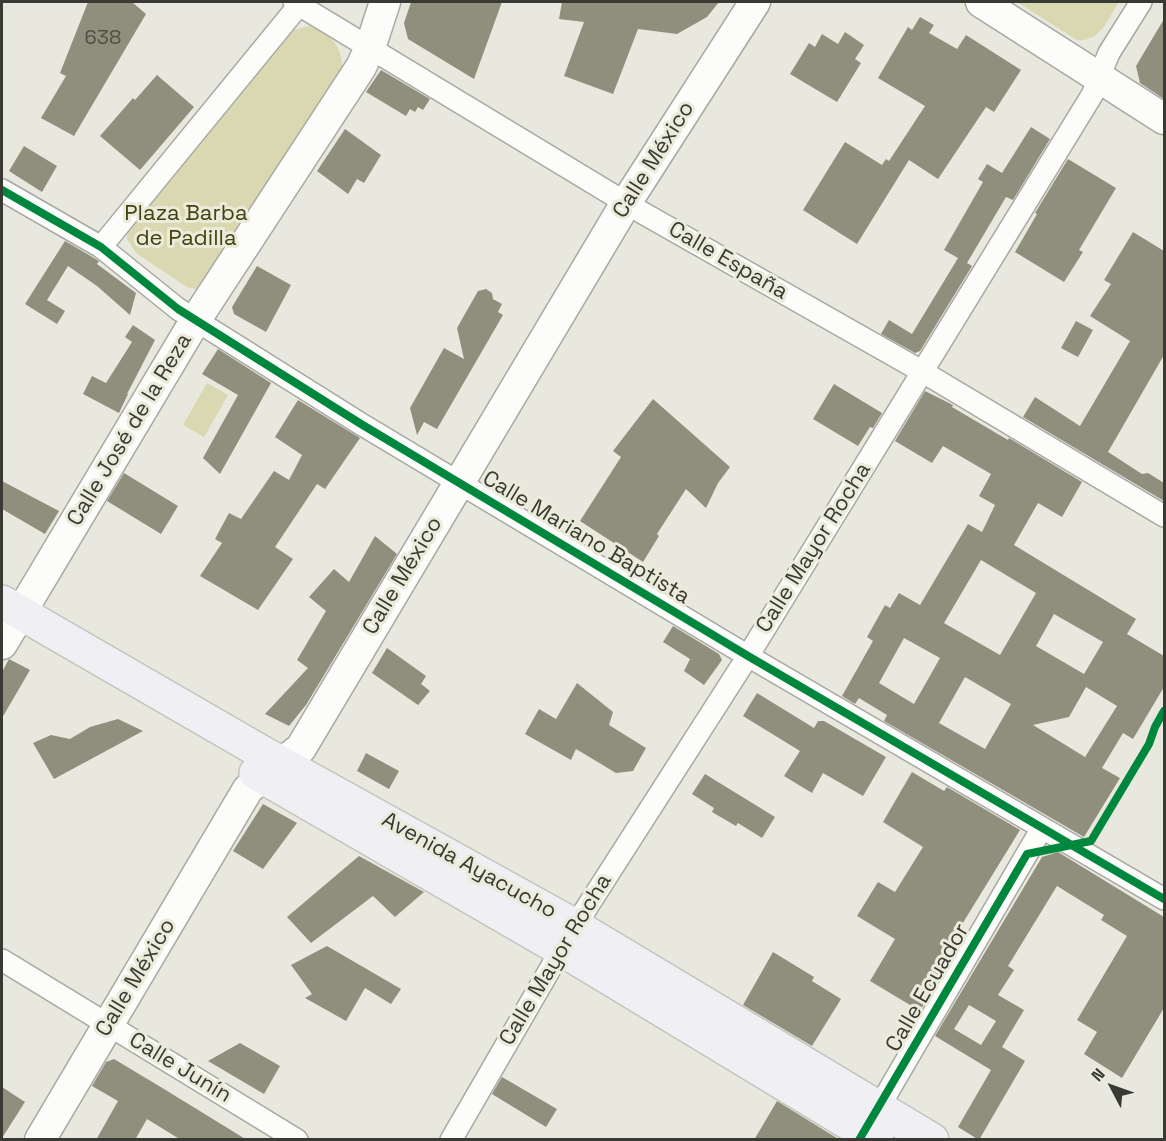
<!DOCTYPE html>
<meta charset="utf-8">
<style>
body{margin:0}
#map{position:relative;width:1166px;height:1141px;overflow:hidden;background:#e8e8de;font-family:"Space Grotesk",sans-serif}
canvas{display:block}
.frame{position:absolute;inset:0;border:3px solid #3a3a34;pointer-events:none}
.north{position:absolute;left:1082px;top:1057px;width:60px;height:60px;-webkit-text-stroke:4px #ebebdb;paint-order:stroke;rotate:311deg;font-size:16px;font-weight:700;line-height:24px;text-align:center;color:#3a3a34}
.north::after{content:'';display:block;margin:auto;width:21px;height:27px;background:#3a3a34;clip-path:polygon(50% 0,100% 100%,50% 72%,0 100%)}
</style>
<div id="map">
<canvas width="1166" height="1141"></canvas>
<div class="frame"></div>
<div class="north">N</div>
</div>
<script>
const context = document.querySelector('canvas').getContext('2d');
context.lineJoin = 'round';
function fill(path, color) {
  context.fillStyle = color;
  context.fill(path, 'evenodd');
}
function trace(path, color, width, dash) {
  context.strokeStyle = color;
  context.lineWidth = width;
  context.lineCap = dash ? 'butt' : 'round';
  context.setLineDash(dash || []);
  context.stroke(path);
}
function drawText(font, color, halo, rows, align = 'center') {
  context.font = font + ' "Space Grotesk",sans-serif';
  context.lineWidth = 6;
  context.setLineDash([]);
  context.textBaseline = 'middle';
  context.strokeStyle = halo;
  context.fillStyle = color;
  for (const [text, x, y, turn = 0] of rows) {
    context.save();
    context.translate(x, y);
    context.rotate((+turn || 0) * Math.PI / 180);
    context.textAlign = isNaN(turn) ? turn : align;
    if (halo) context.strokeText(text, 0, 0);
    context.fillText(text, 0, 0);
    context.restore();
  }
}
fill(new Path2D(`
 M1017,2H1119C1107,20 1101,42 1077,40Z
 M310,26C332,35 343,47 342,71L204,285L196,289L187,287L136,253L127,239V231L285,32Z
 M207,383L228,395L204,437L183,425Z`), '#d9d8b1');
fill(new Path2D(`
 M88,2H132L146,14L74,136L41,118L66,76L60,73Z
 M411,2H502L474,79L408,39L404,23Z
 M562,2H719L707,17L677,34L638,29L613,94L564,76L584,22L559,19Z
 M920,17L934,25L929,33L957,49L966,35L1021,70L994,112L986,107L938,179L909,160L857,244L803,210L845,142L882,165L886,159L889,161L925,106L878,78L908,27L912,30Z
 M1164,19V99L1140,83L1136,66Z
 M845,32L864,45L855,59L861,63L837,102L790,74L809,43L815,47L822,34L838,44Z
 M381,70L430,99L423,110L418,107L415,112L410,109L406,116L366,92Z
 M157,75L194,107L140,170L100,136L133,98L135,100Z
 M1031,127L1050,139L1013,200L1006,197L967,263L972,266L920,351L915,353L881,334L889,320L912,334L958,258L944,250L983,182L978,179L987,164L1002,173Z
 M345,129L381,155L364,183L357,179L348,194L317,171Z
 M24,146L57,166L42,192L9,171Z
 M1068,159L1116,188L1079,250L1083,252L1064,282L1015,252L1037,214L1035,213Z
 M1133,232L1164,251V355L1108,452L1142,474L1148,473L1164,483V501L1023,417L1035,397L1080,426L1130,341L1090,316L1111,284L1104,280Z
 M65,241L94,258L99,261L97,264L136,293L130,315L97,286L68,266L47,300L65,311L57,324L25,304Z
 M257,266L291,285L266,332L234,314L232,307Z
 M486,289L492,293L493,299L502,304L498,312L503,315L437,429L424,422L417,435L410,408L444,348L464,359L457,328L478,291Z
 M1076,321L1093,330L1078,357L1061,348Z
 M133,325L155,340L127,394H128L119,413L83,394L92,376L106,383L132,342L125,337Z
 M218,349L271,383L220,474L203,458L238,395L202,374Z
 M834,384L882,413L873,428L870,427L858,446L813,419Z
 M925,391L953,405L952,407L1008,440L1009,438L1082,482L1062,517L1038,503L1014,545L1136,619L1127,634L1164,656V687L1133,739L1123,733L1102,768L1120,778L1084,837L884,721L887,715L859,698L855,704L842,696L873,641L867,637L885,605L890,608L899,593L920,605L968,524L982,532L995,505L979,496L991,474L943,446L932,463L895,441ZM981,560L1036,593L1000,655L944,623ZM1054,614L1103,642L1084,674L1036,646ZM904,638L940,658L914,704L879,683ZM965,677L1011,704L985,749L939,723ZM1086,687L1117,706L1085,757L1033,725L1069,717Z
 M653,399L730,467L718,483L706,508L686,489L657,534L659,536L643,562L580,521L621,457L613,451Z
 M298,400L360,438L325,489L317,484L275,547L293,559L258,610L200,576L222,543L215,539L229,513L241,519L274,471L289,480L302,455L275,437Z
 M124,473L178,506L161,534L107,501Z
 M2,481L59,511L45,534L2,509Z
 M375,536L397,554L306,705L289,726L265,714L308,668L297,660L326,611L309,597L334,569L349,582Z
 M673,626L719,654L722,660L704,685L684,671L690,659L663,642Z
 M387,648L426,676L421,684L430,691L418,705L372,673Z
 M9,659L30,670L2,718V672Z
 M577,683L613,712L609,725L646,748L633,771L616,773L576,749L571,760L525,734L539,709L556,719Z
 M757,693L814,728L818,721H824L886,757L863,796L823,773L812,793L784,776L800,751L743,716Z
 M118,719L143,731L54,779L33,743L51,735L70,739L90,727Z
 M366,753L399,771L389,789L357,771Z
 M912,772L944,791L947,787L1020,830L937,965L945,969L920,1011L870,981L895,939L857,916L878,882L895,892L923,847L883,822Z
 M705,774L775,817L762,838L738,823L736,826L712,812L714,808L692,794Z
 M263,804L297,823L263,869L233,851Z
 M1058,852L1164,917V1008L1122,1078L1084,1054L1097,1032L1077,1020L1127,936L1101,920L1104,915L1057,886L1008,966L1014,970L998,995L1024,1010L1002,1047L1025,1061L979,1140L958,1127L991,1070L935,1036L1042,857ZM969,1005L996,1021L981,1045L954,1029Z
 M359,856L424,892L395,917L373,896L311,943L287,917Z
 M327,946L401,989L391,1004L365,988L346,1021L305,998L312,994L291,965Z
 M773,952L814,977L812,981L841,999L812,1046L743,1005Z
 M240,1043L280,1066L264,1094L208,1061Z
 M114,1059L164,1089L247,1140H181L147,1119L135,1140H96L118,1101L92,1086L106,1062Z
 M502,1077L557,1109L546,1127L492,1094Z
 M2,1087L25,1102L2,1138Z
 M777,1101L840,1140H754Z`), '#908f7e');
const minor = new Path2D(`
 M294,2L641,212L923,372L1164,516
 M2,190L101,247L178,309L361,424L748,656L1164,899
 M101,247L299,5
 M2,960L297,1140
 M872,1119L1042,828
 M451,1140L575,926L748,656L1092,95L1109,53L1141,2`);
const secondary = new Path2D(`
 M981,2L1164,119
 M2,644L195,321L361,67L370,48L385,2
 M40,1140L248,789L301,748L626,203L755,2`);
const primary = new Path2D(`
 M2,602L263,753L575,926L932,1140
 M256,773L576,958L877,1140`);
trace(minor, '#a8a8a2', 24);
trace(secondary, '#a8a8a2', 33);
trace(primary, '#c4c4bf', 36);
trace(minor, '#fcfcfa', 21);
trace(secondary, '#fcfcfa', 30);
trace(primary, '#f0f0f4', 33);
trace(new Path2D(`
 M2,190L101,247L178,309L361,424L748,656L1164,899
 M859,1140L1027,854L1091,841L1149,744L1155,727L1164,711`), '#00873e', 8);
drawText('20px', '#504f46', null, [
 ["638",103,39]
]);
drawText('22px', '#3a3a34', '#ebebdb', [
 ["Calle México",654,160,-58],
 ["Calle España",728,261,30],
 ["Calle José de la Reza",130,430,-59],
 ["Calle Mariano Baptista",586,538,31],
 ["Calle Mayor Rocha",814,548,-58],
 ["Calle México",403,576,-59],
 ["Avenida Ayacucho",469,866,29],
 ["Calle Mayor Rocha",556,960,-59],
 ["Calle México",136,978,-59],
 ["Calle Ecuador",928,988,-60],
 ["Calle Junín",180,1068,31]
]);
drawText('22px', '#444211', '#ebebdb', [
 ["Plaza Barba",186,214],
 ["de Padilla",186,239]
]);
</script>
